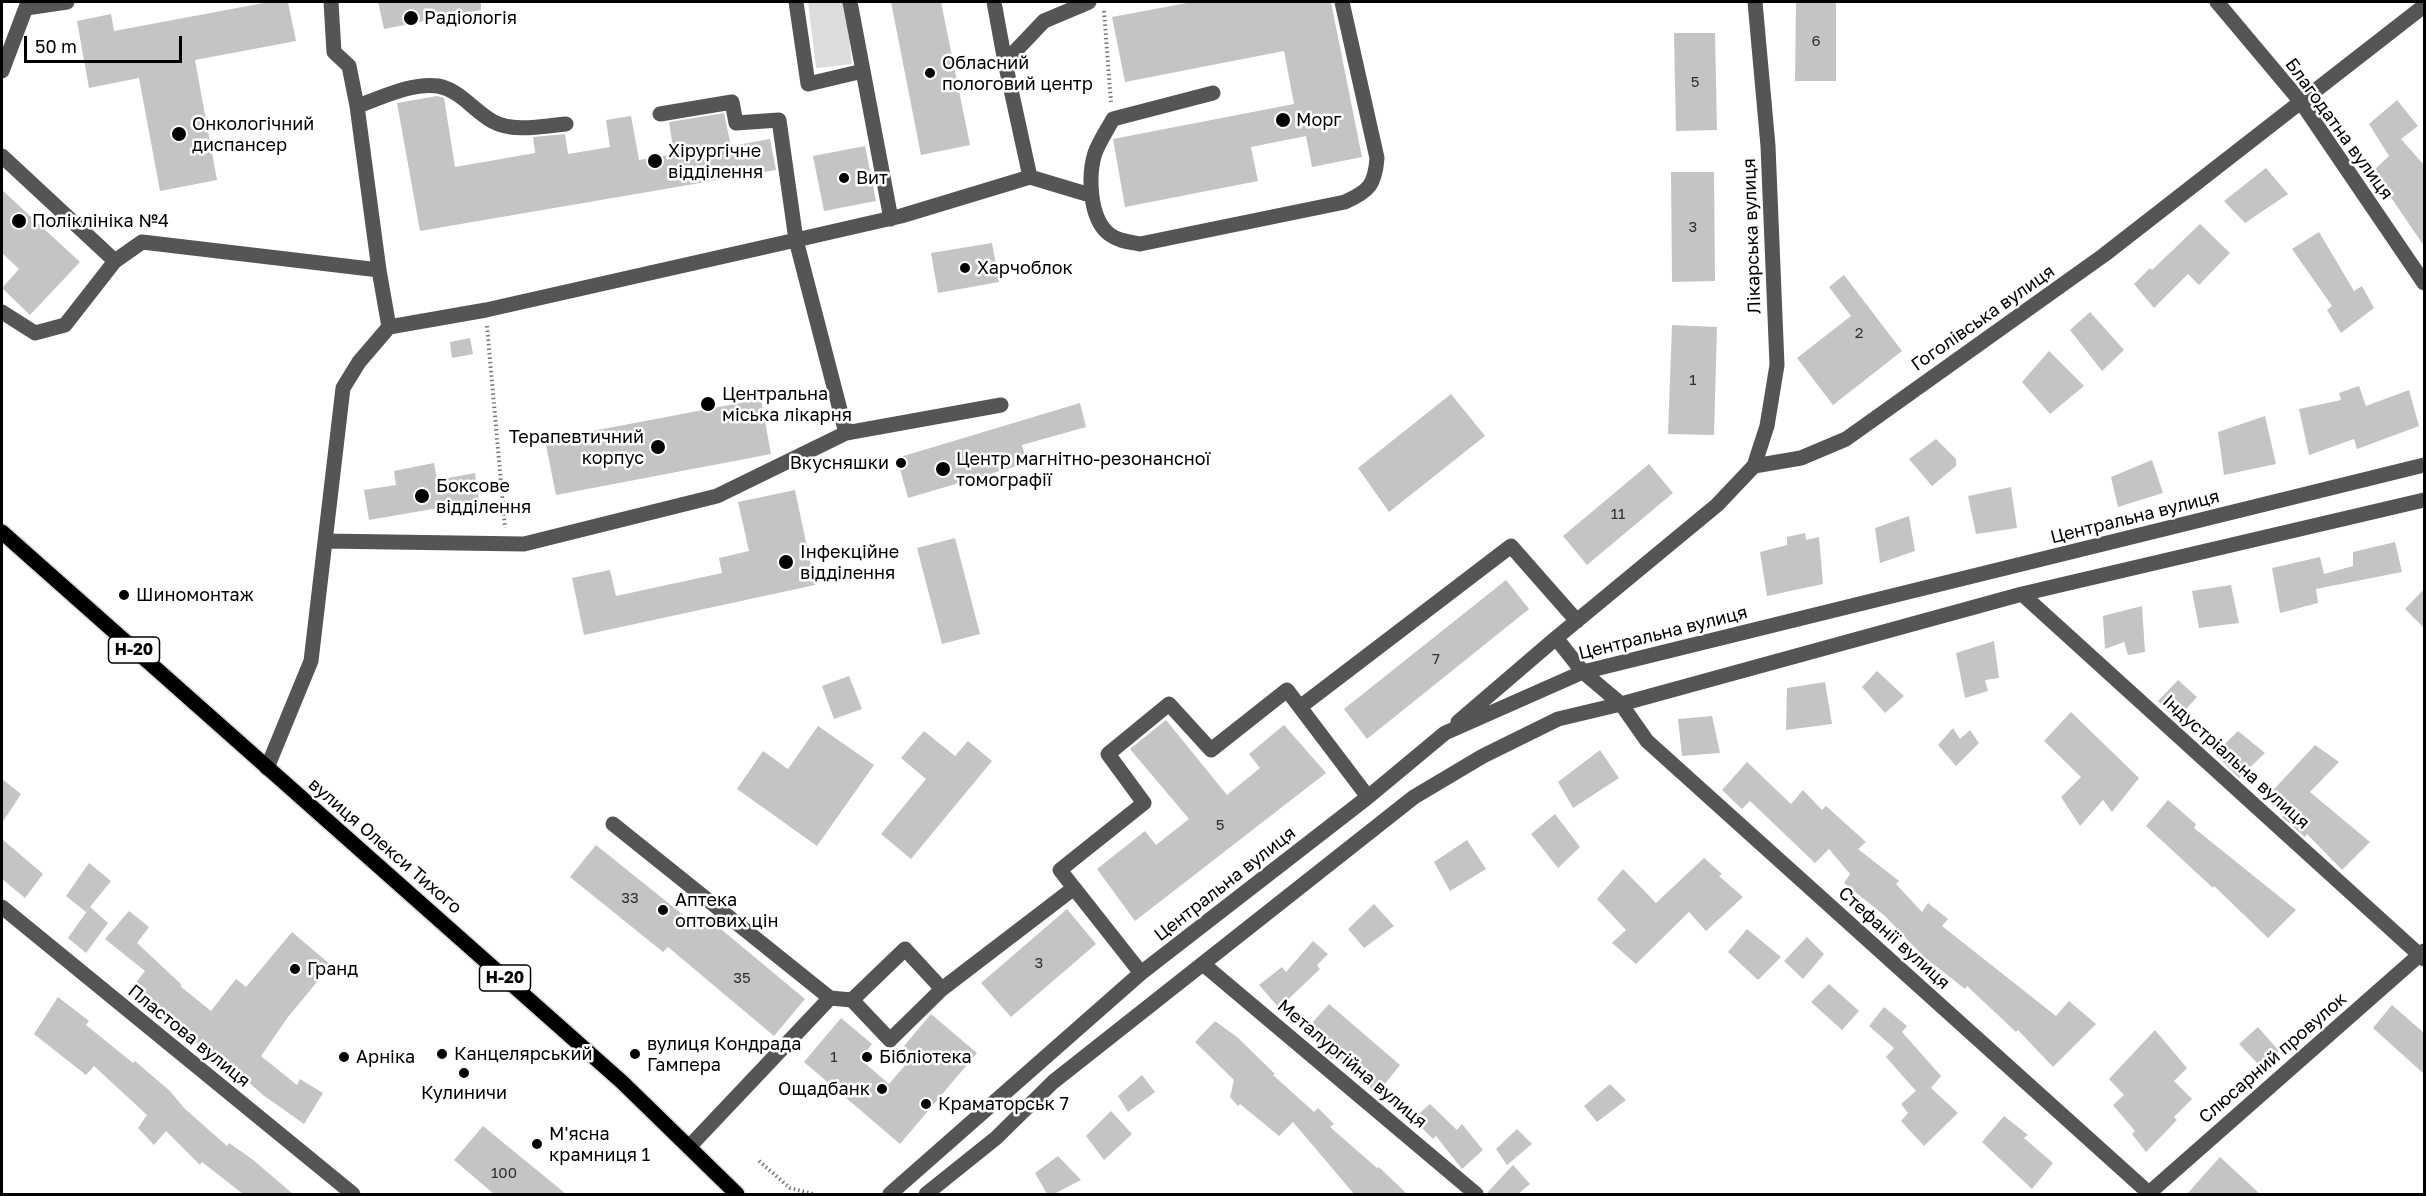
<!DOCTYPE html>
<meta charset="utf-8">
<style>
body{margin:0}
#map{position:relative;width:2426px;height:1196px;overflow:hidden;background:#fff;font-family:"Golos Text",sans-serif}
canvas{display:block}
.frame{position:absolute;inset:0;border:3px solid #000;pointer-events:none}
.scale{position:absolute;left:24px;top:36px;width:158px;height:27px;box-sizing:border-box;border:3px solid #000;border-top:0;padding-left:8px;font-size:18px;line-height:21px;white-space:nowrap;color:#000;-webkit-text-stroke:4px #fff;paint-order:stroke}
</style>
<div id="map">
<canvas width="2426" height="1196"></canvas>
<div class="frame"></div>
<div class="scale">50 m</div>
</div>
<script>
const context = document.querySelector('canvas').getContext('2d');
context.lineJoin = 'round';
function fill(path, color) {
  context.fillStyle = color;
  context.fill(path, 'evenodd');
}
function trace(path, color, width, dash) {
  context.strokeStyle = color;
  context.lineWidth = width;
  context.lineCap = dash ? 'butt' : 'round';
  context.setLineDash(dash || []);
  context.stroke(path);
}
function drawText(font, color, halo, rows, align = 'center') {
  context.font = font + ' "Golos Text",sans-serif';
  context.lineWidth = 5;
  context.setLineDash([]);
  context.textBaseline = 'middle';
  context.strokeStyle = halo;
  context.fillStyle = color;
  for (const [text, x, y, turn = 0] of rows) {
    context.save();
    context.translate(x, y);
    context.rotate((+turn || 0) * Math.PI / 180);
    context.textAlign = isNaN(turn) ? turn : align;
    if (halo) context.strokeText(text, 0, 0);
    context.fillText(text, 0, 0);
    context.restore();
  }
}
fill(new Path2D(`
 M808,2H845L852,64L816,68Z`), '#dcdcdc');
fill(new Path2D(`
 M269,2H288L296,41L195,60L217,180L160,191L139,78L89,88L77,21L111,14L114,31Z
 M378,2H481V10L384,29Z
 M891,2H941L970,145L921,155Z
 M1192,2H1331L1362,157L1312,167L1306,136L1251,147L1258,181L1125,207L1113,139L1294,104L1284,51L1125,82L1112,17Z
 M1796,2H1836V81H1795Z
 M1674,33H1715L1717,130L1676,131Z
 M437,96L444,98L455,167L535,153L533,137L565,134L568,154L610,147L606,120L631,116L639,160L674,154L669,122L724,113L731,146L770,139L776,170L420,231L397,103Z
 M2397,100L2418,126L2401,139L2424,165V246L2373,171L2389,156L2369,124Z
 M865,146L876,201L824,211L813,156Z
 M2266,168L2288,194L2245,223L2224,201Z
 M1671,172H1714L1715,281L1672,282Z
 M2,190L80,262L30,315L2,288L19,269L2,253Z
 M2200,224L2230,253L2199,285L2188,274L2154,308L2134,284L2150,268L2152,270Z
 M2319,232L2354,291L2362,286L2374,308L2341,333L2327,310L2332,306L2292,249Z
 M992,243L999,282L938,293L931,253Z
 M1844,275L1902,351L1833,405L1797,358L1851,316L1829,287Z
 M2090,312L2124,350L2102,371L2070,330Z
 M1672,325L1717,327L1714,435L1668,434Z
 M470,338L473,354L452,358L450,342Z
 M2049,351L2084,386L2050,414L2022,382Z
 M2359,386L2366,406L2409,390L2419,426L2357,449L2354,439L2309,455L2299,409L2341,400L2339,393Z
 M1451,394L1485,436L1389,512L1358,468Z
 M761,399L771,454L556,495L545,440Z
 M1080,403L1086,427L1022,445L1027,463L908,498L897,458Z
 M2265,416L2276,464L2224,475L2218,432Z
 M1936,439L1956,459V466L1932,486L1909,459Z
 M2152,460L2163,493L2118,507L2111,477Z
 M434,463L437,480L475,473L479,501L369,520L364,490L396,485L394,471Z
 M1649,464L1673,493L1587,565L1563,536Z
 M2011,487L2017,528L1976,534L1968,496Z
 M795,490L815,585L584,635L572,578L610,570L616,596L722,573L719,558L749,551L738,502Z
 M1909,516L1915,551L1880,563L1875,528Z
 M1805,533L1806,540L1819,537L1823,584L1767,596L1760,552L1787,545V537Z
 M955,538L980,634L942,644L917,548Z
 M2395,542L2402,572L2316,589L2318,603L2280,613L2272,568L2320,557L2324,574L2353,566V552Z
 M1506,580L1529,609L1367,739L1344,709Z
 M2231,585L2239,623L2199,628L2192,591Z
 M2424,589V628L2405,609Z
 M2142,606L2145,652L2128,655L2124,642L2105,649L2103,616Z
 M1994,641L1999,678L1985,680L1988,691L1965,698L1956,653Z
 M1877,671L1904,696L1885,713L1862,687Z
 M849,676L862,709L834,719L822,686Z
 M2178,680L2197,697L2176,720L2158,701Z
 M1825,682L1832,724L1786,730L1787,688Z
 M2071,712L2139,778L2112,812L2103,800L2080,826L2061,797L2081,777L2044,741Z
 M1712,716L1720,753L1682,756L1678,719Z
 M1166,720L1227,795L1260,768L1249,754L1284,725L1326,773L1135,921L1097,869L1145,831L1156,845L1189,819L1130,749Z
 M818,726L874,765L817,846L737,789L763,751L788,769Z
 M1953,728L1960,739L1970,730L1979,743L1956,766L1938,745Z
 M924,731L955,756L968,741L992,761L911,859L881,834L926,779L901,758Z
 M2238,731L2265,753L2239,778L2215,754Z
 M2315,745L2339,762L2310,792L2370,842L2342,870L2307,834L2305,837L2282,817L2283,815L2266,798Z
 M1600,750L1619,778L1573,808L1558,782Z
 M1747,762L1791,804L1803,790L1822,810L1826,806L1866,842L1858,849L1899,881L1896,884L1922,912L1928,903L1948,919L1942,926L2056,1016L2069,1001L2096,1024L2053,1067L2018,1030L2016,1032L1967,986L1965,989L1923,956L1885,916L1844,883L1850,874L1829,849L1815,863L1750,801L1742,809L1722,790Z
 M2,779L21,794L2,823Z
 M2168,800L2196,824L2194,828L2296,910L2268,938L2214,886L2213,888L2146,826Z
 M1555,814L1580,847L1558,868L1531,834Z
 M2,839L43,874L25,898L2,879Z
 M1467,840L1486,869L1450,891L1434,862Z
 M596,845L702,930L710,920L805,999L774,1036L668,947L663,952L570,877Z
 M1704,858L1722,874L1719,876L1743,897L1706,931L1689,912L1636,964L1612,943L1626,930L1597,899L1623,869L1656,903Z
 M89,863L111,881L86,912L66,896Z
 M1374,904L1394,926L1364,948L1348,929Z
 M90,907L108,923L86,953L68,938Z
 M1067,909L1096,944L1011,1017L981,983Z
 M129,911L149,927L137,943L182,985L180,986L211,1011L236,979L246,987L292,932L331,965L288,1017L261,1056L297,1085L300,1079L323,1093L304,1124L263,1095L229,1065L227,1068L189,1036L187,1039L162,1016L164,1013L134,985L145,971L105,939Z
 M1747,929L1781,957L1758,980L1728,952Z
 M1807,937L1824,954L1803,979L1784,961Z
 M1313,941L1328,954L1317,965L1320,969L1279,1008L1259,985L1282,967L1286,972Z
 M1829,984L1859,1011L1842,1030L1811,1002Z
 M58,997L89,1021L86,1025L133,1063L135,1061L170,1091L184,1108L227,1146L229,1143L252,1159L293,1194H243L202,1162L200,1165L166,1131L154,1145L138,1128L147,1115L94,1066L86,1075L34,1034Z
 M1329,1004L1400,1065L1377,1094L1335,1055L1332,1059L1304,1032Z
 M2392,1005L2424,1033V1074L2373,1028Z
 M1884,1007L1907,1026L1902,1032L1941,1076L1931,1088L1958,1113L1924,1146L1901,1121L1908,1113L1901,1104L1916,1091L1886,1057L1894,1048L1869,1026Z
 M931,1014L977,1053L900,1144L804,1062L841,1018L872,1044L860,1059L889,1084L914,1055L904,1046Z
 M1215,1021L1237,1037L1275,1074L1273,1075L1314,1112L1318,1108L1334,1124L1330,1127L1377,1168L1379,1167L1407,1194H1354L1293,1122L1279,1136L1240,1104L1238,1106L1230,1097L1234,1080L1195,1042Z
 M2258,1027L2279,1051L2262,1068L2239,1044Z
 M2155,1030L2187,1068L2174,1081L2192,1099L2174,1117L2177,1120L2146,1152L2132,1134L2135,1131L2113,1105L2124,1095L2109,1079Z
 M1142,1075L1155,1092L1128,1112L1118,1096Z
 M1610,1084L1626,1100L1597,1122L1584,1106Z
 M1430,1104L1457,1130L1462,1124L1483,1150L1462,1169L1436,1136L1433,1139L1413,1119Z
 M1111,1111L1132,1134L1104,1160L1086,1136Z
 M2004,1116L2028,1135L2024,1138L2053,1163L2032,1189L1982,1142Z
 M483,1126L566,1194H494L454,1160Z
 M1517,1129L1532,1144L1507,1165L1496,1149Z
 M1058,1156L1081,1180L1054,1194H1047L1035,1173Z
 M2220,1157L2260,1194H2187Z
 M1513,1165L1530,1184L1518,1194H1486Z`), '#c4c4c4');
const major = new Path2D(`
 M2,532L622,1082L737,1194`);
trace(major, '#dbdbdb', 18);
trace(new Path2D(`
 M1104,11L1111,102
 M487,326L505,528
 M759,1161L790,1188L813,1194`), '#777', 4, [1.5, 3]);
trace(new Path2D(`
 M331,2L334,52L349,66L357,106L379,270L389,327
 M796,2L808,84L863,71
 M850,2L891,219
 M994,2L1005,62
 M2217,2L2301,102L2424,283
 M26,8L67,2
 M2,71L28,2
 M1213,93L1113,119C1107,130 1099,142 1095,153C1088,175 1089,218 1109,234C1118,241 1129,242 1140,244L1345,202C1369,191 1375,185 1377,158L1342,2
 M357,106C381,98 412,82 438,86C460,90 473,110 492,121C513,133 543,126 566,124
 M660,114L732,102L736,123L779,120L796,240L901,216L1030,177L1090,195
 M2,156L115,261
 M1030,177L1005,62L1044,21L1089,2
 M2,312L35,333L65,325L115,261L142,242L379,270
 M1754,466L1767,426L1777,365L1768,146L1755,2
 M325,541L524,544L717,496L846,433L1001,405
 M2022,594L2424,959
 M1300,707L1511,546L1577,621
 M1458,722L1556,638
 M267,768L311,661L343,388L359,362L389,327L486,310L796,240L846,433
 M613,824L830,998
 M1074,888L1141,973
 M2,907L353,1194
 M1203,964L1476,1194
 M852,1000L890,1040L942,989L1074,888L1060,870L1144,803L1108,754L1169,704L1211,750L1287,690L1368,797
 M689,1147L830,998L852,1000L905,949L942,989
 M890,1194L1141,973L1368,797L1445,733L1583,672L2424,465
 M926,1194L996,1138L1053,1082L1414,797L1483,756L1558,719L1621,704L2022,594L2424,500
 M2148,1194L2424,951
 M2150,1194L1647,741L1621,704L1583,672L1556,638L1717,505L1754,466L1801,458L1846,439L2104,255L2424,6`), '#555', 15);
trace(major, '#000', 15);
for (const [x, y, r, color] of [
 [411,18,8,"#000"],
 [930,73,6,"#000"],
 [1283,120,8,"#000"],
 [179,134,8,"#000"],
 [655,161,8,"#000"],
 [844,178,6,"#000"],
 [19,221,8,"#000"],
 [965,268,6,"#000"],
 [708,404,8,"#000"],
 [658,447,8,"#000"],
 [901,463,6,"#000"],
 [943,469,8,"#000"],
 [422,496,8,"#000"],
 [786,562,8,"#000"],
 [124,595,6,"#000"],
 [663,910,6,"#000"],
 [295,969,6,"#000"],
 [442,1054,6,"#000"],
 [635,1054,6,"#000"],
 [344,1057,6,"#000"],
 [867,1057,6,"#000"],
 [464,1073,6,"#000"],
 [882,1089,6,"#000"],
 [926,1104,6,"#000"],
 [537,1144,6,"#000"]
]) {
  const dot = new Path2D();
  dot.arc(x, y, r, 0, 2 * Math.PI);
  context.fillStyle = color;
  context.fill(dot);
  trace(dot, '#fff', 2);
}
drawText('15px', '#313131', null, [
 ["6",1816,41],
 ["5",1695,82],
 ["3",1693,227],
 ["2",1859,333],
 ["1",1693,380],
 ["11",1618,514],
 ["7",1436,659],
 ["5",1220,825],
 ["33",630,898],
 ["3",1039,963],
 ["35",742,978],
 ["1",834,1057],
 ["100",504,1173]
]);
for (const [x, y, w] of [
 [134,650,51],
 [505,978,51]
]) {
  const box = new Path2D();
  box.roundRect(x - w / 2, y - 13, w, 26, 4.5);
  context.fillStyle = '#fff';
  context.fill(box);
  trace(box, '#000', 1.5);
}
drawText('bold 16px', '#000', null, [
 ["Н-20",134,650],
 ["Н-20",505,978]
]);
drawText('18px', '#000', '#fff', [
 ["Радіологія",424,18],
 ["Обласний",942,63],
 ["пологовий центр",942,84],
 ["Морг",1296,120],
 ["Онкологічний",192,124],
 ["диспансер",192,145],
 ["Хірургічне",668,151],
 ["відділення",668,172],
 ["Вит",856,178],
 ["Поліклініка №4",32,221],
 ["Харчоблок",977,268],
 ["Центральна",722,394],
 ["міська лікарня",722,415],
 ["Терапевтичний",644,437,"right"],
 ["корпус",644,458,"right"],
 ["Центр магнітно-резонансної",956,459],
 ["томографії",956,480],
 ["Вкусняшки",889,463,"right"],
 ["Боксове",436,486],
 ["відділення",436,507],
 ["Інфекційне",800,552],
 ["відділення",800,573],
 ["Шиномонтаж",136,595],
 ["Аптека",675,900],
 ["оптових цін",675,921],
 ["Гранд",307,969],
 ["вулиця Кондрада",647,1044],
 ["Гампера",647,1065],
 ["Канцелярський",454,1054],
 ["Арніка",356,1057],
 ["Бібліотека",879,1057],
 ["Ощадбанк",870,1089,"right"],
 ["Кулиничи",464,1093,"center"],
 ["Краматорськ 7",938,1104],
 ["М'ясна",549,1134],
 ["крамниця 1",549,1155]
], 'left');
drawText('18px', '#000', '#fff', [
 ["Благодатна вулиця",2339,129,54],
 ["Лікарська вулиця",1752,236,-92],
 ["Гоголівська вулиця",1983,318,-35],
 ["Центральна вулиця",2135,517,-14],
 ["Центральна вулиця",1663,633,-14],
 ["Індустріальна вулиця",2236,762,42],
 ["вулиця Олекси Тихого",385,846,41],
 ["Центральна вулиця",1225,884,-38],
 ["Стефанії вулиця",1894,938,42],
 ["Пластова вулиця",189,1036,39],
 ["Слюсарний провулок",2273,1058,-41],
 ["Металургійна вулиця",1352,1064,40]
]);
</script>
